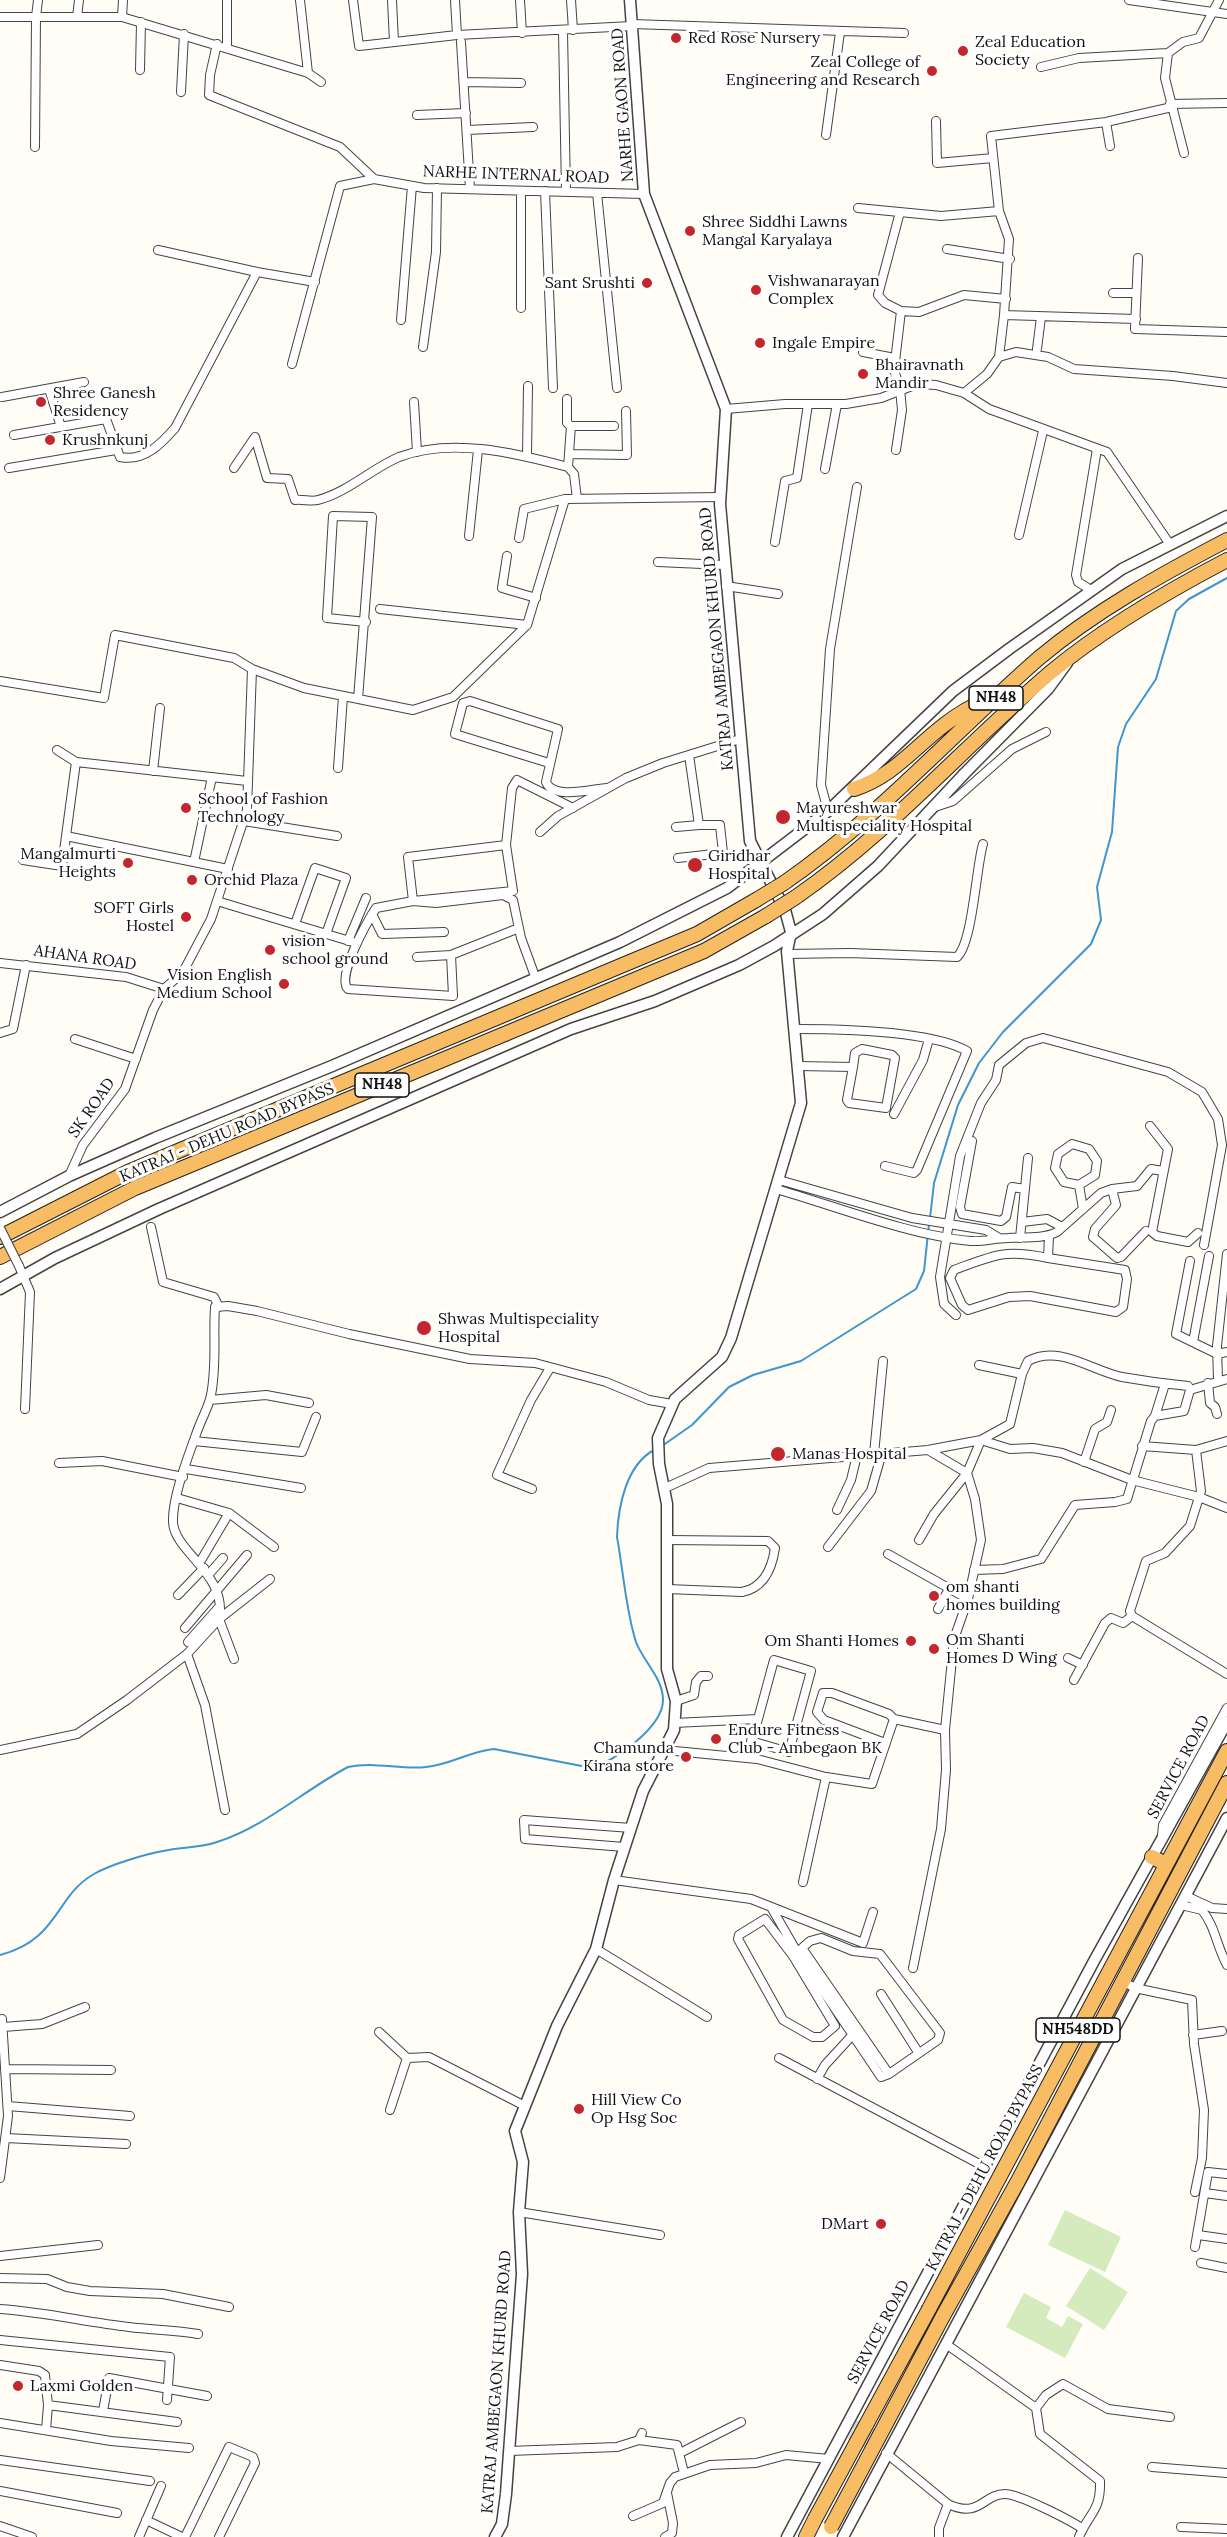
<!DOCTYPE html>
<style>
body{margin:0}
canvas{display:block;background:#fffdf5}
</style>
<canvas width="1227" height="2537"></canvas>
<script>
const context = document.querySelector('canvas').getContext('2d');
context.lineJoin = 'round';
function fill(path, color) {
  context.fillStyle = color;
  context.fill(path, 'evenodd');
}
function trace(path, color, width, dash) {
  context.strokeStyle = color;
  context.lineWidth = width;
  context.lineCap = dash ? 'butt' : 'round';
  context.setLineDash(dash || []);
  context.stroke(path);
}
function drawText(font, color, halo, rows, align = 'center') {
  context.font = font + ' Lora,serif';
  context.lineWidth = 6;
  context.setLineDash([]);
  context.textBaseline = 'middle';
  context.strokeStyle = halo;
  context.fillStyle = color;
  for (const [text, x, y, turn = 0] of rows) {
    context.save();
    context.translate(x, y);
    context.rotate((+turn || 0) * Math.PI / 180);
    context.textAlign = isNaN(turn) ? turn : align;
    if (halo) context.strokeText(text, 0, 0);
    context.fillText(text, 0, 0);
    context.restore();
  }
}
fill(new Path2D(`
 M1065,2210L1121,2237L1105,2272L1048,2245Z
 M1090,2268L1128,2292L1104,2330L1066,2306Z
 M1024,2293L1051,2307L1046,2318L1062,2327L1068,2316L1083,2324L1065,2358L1006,2327Z`), '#d5ebbd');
trace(new Path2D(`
 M930,1218L934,1183L958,1105L979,1063L1003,1032L1091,944L1101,920L1097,887L1112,832L1118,747L1126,724L1156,679L1176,611L1189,599L1227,578
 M662,1446L692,1425L729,1387L753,1375L801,1361L916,1289L924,1271L929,1224
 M0,1955C59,1940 55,1896 94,1874C109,1865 146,1854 163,1851C181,1847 200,1848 217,1842C265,1827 304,1790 348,1767C374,1761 400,1770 426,1767C450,1765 470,1751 494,1749L592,1768C615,1761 663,1727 663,1700C663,1678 643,1661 636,1642C626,1612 623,1569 617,1537C618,1507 626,1465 654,1450`), '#3f96cf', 2);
trace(new Path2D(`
 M854,2424L881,2438
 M850,2434L877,2448`), '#dbdad3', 10, [10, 5]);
const minor = new Path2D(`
 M300,0L308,73
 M353,0L359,46L457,35L632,26
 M392,0L394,42
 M455,0L457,35
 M520,0L522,33
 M571,0L573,30
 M1129,0L1227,14
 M0,17H122L308,73L321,82
 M77,17L79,0
 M122,17L123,0
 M632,24L904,33
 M563,31L566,192
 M461,42L470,189
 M217,44L210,75L209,95L340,147L374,179L424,188L644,194
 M227,47V0
 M1041,67L1079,58L1168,53
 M140,70L141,22
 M464,82L521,83
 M181,92L184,34
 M1170,104L1227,103
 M417,115L466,113
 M936,121L937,163L993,158
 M1106,122L1110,146
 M467,130L533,127
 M826,135L840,32
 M35,147L36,17L38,0
 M1184,153L1165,78L1168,53L1183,42L1199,38L1219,0
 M545,191L553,388
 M597,193L617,388
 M858,208L941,216L999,211
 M900,212L878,295L885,303L901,311
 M947,249L1010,259
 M158,250L257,272
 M1138,258L1135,329L1227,332
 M1113,293H1136
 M521,308V191
 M1004,315L1009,239L999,211L991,136L1106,122L1172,107
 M401,320L412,186
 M423,347L436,252L437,188
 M1037,349L1041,317
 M863,352L895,358
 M999,357L1004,315L1136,319
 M292,364L340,186L374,179
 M49,389L61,427
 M964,393L987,374L999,357L1016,352L1048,357L1074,369L1173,376L1227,383
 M2,397L84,382
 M567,399V423L571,426
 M414,402L417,452
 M726,409L785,404H846L881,398L917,384L936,385L964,393L989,409L1107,452L1169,543
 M14,435L106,419L120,457C144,462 161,444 175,428L257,272L315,282
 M896,450L902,410L900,389L894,370L901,311L919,312L964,295L1006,299
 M570,454L627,455L626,411
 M527,456L528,386
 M568,467L571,426H614
 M9,468L116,450
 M234,468L255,437L267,478L288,479L295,500C303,499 311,502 318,500C348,492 371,469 399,457C452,437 515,453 568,467L574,474L577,499
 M825,469L837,404
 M1019,535L1043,431
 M469,536L478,450
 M519,538L524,509L565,499
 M775,542L785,481L797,478L808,404
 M507,556L502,588L536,598
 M658,562L724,565
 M726,586L778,594
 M1091,590L1078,582L1076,575L1097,449
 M380,609L527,625
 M0,681L104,698L115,635L234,658L252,669L304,688L413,710L453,697L527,625L565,499L720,497
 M358,699L372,517L333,516L327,618L366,622
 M57,750L76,762L247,781
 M549,763L455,734L463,703L470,701L558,729L546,782C553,800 592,789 607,788
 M338,768L343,696
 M153,771L160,708
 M935,807L953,801L1012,749L1046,732
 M828,811L821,785L830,649L857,487
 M244,821L337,836
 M676,827L699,825L689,755
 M540,832L558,816L626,778L663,763L740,739
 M66,836L76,762
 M506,845L513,891L413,901L408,857Z
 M506,845L512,788L517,780L573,808
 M678,858L723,853L720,825H699
 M23,860L62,866L66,836L228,869
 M194,862L212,777
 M217,901L353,942
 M372,914L382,934L444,932
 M295,924L315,868L346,878L326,934
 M348,941L366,898
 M788,954L850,953L957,957C973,942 976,867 983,844
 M451,955L519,928
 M417,957L451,955L453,996L348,989C336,977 367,922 376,908L413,901L436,903L503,895L513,900L521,938L536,979
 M0,963L126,977L164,989
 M794,1029C838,1029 930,1030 967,1051L917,1170L914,1173L885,1166
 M0,1033L13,1029L26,965
 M75,1039L136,1059
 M798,1066L853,1067L855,1053L862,1049L892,1055L895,1058L886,1108L849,1103L847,1100L853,1067
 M894,1114L923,1060L929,1039
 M1150,1126L1168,1149L1152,1232L1157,1236L1188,1242L1198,1233
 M972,1141L960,1207L962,1214L1001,1221L1006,1217L1012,1187L1025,1189
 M69,1176L83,1145L125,1089L153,1010L164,989L183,972L211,919L247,810L252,669
 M779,1180L912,1218L986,1230L999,1238
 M1079,1185L1064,1182L1055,1168L1058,1154L1072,1144L1089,1149L1097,1161L1095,1175L1079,1185L1083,1209
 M776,1189C835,1206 912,1236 971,1241C984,1242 995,1238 1008,1238C1024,1237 1043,1239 1057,1232L1101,1193L1112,1189L1137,1186L1151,1169L1163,1171
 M1112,1189L1116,1205L1095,1229L1093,1237L1117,1258L1121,1257L1146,1231
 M1022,1222L1047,1219L1062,1227
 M151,1227L163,1282L214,1297L219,1307
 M1020,1238L1028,1158
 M1048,1258L1125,1270L1127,1279L1123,1307L1116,1312L1030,1296L1009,1297L968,1310L962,1305L950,1278L954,1270C995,1255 1003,1249 1048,1258L1049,1236
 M1190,1261L1176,1334L1217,1354L1227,1352
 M19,1266L30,1292L25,1409
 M956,1315L944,1304L940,1277L960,1156L981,1103L996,1080L999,1065L1026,1043L1043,1038L1168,1072L1202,1092L1218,1119L1222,1145L1204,1245
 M1193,1342L1209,1256
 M979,1365L1022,1374
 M1218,1380L1217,1346L1227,1254
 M1208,1383L1210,1403L1215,1407L1217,1414
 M210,1400L266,1395L309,1403
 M1155,1416L1165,1384
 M194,1441L302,1452L316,1417
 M1142,1446L1196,1450L1227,1441
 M1196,1450L1201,1491L1190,1526L1165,1553L1146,1561L1130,1611L1132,1616L1227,1674
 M874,1454L883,1361
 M1084,1462L1095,1429L1107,1422L1111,1410
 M59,1463L102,1461L183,1477
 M186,1469L301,1488
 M532,1489L497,1475L531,1400L550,1368
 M663,1489L709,1468L928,1450L981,1440L1010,1449L1033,1448L1062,1453L1132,1480L1199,1497L1227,1508
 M177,1498L229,1513L274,1547
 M837,1510L851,1480L857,1455
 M919,1540L934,1514L967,1473L981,1440L1010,1424L1022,1374L1028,1361C1059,1344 1092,1371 1122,1377C1144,1381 1166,1384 1188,1386
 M828,1547L871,1491L882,1453
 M888,1554L968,1599
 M200,1562L229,1513
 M974,1570L1003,1569L1041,1559L1075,1505L1115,1502L1127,1499L1151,1421L1155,1416L1184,1411L1190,1390L1227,1379
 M209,1574L223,1558
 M667,1589L742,1592C763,1588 772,1569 775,1548L768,1541L667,1540
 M178,1595L204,1568
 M938,1609L949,1589
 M185,1628L247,1555
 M188,1642L219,1607
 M187,1654L205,1705L225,1810
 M1068,1658L1083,1665
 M234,1659L219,1619L270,1579
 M1074,1680L1105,1623L1111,1618L1123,1623L1132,1616
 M676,1701L694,1695L696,1682L701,1676H708
 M894,1719L945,1730
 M674,1723L758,1719L774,1660L811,1671L789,1752L751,1741L758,1719
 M0,1750L77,1734L127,1700L187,1654L219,1619C228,1574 174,1552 173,1522C172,1497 189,1454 198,1429C202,1418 209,1406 211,1395C217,1365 213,1336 215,1307L228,1306L257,1311L349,1334L470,1359L535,1363L606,1382L649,1400L672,1404
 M665,1750L757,1759L826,1777L803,1882
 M826,1777L872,1784L894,1719L889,1714L832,1693H823L817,1712L824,1720L885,1743
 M1162,1835L1163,1825L1227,1708
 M624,1847L525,1839L524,1820L631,1828
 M614,1880L751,1899L863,1943L873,1912
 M1186,1896L1212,1908L1227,1909
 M1181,1905L1202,1910C1216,1928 1216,1945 1227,1965
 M771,1907L797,1952L881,2077L889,2074
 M765,1919L793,1956L835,2026L822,2037H813L783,2020L738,1939L739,1935Z
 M596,1949L707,2017
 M913,1968L941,1829L946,1770L945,1730L954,1639L968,1599L981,1540L975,1499L967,1473L928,1450
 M1124,1982L1135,1988L1192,2000L1194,2044L1204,2110L1202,2158L1195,2192
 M881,1994L918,2052
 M3,2027L42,2024L85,2007
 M379,2032L407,2058
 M1193,2035L1222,2031
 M407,2058L429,2057L525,2106
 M779,2058L985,2167
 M5,2069L111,2070
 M817,2079L825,2065L858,2029L889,2074L938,2040L940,2033L880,1954L853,1951L821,1938L810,1941L802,1948L858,2029
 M8,2106L130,2116
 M390,2110L407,2058
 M6,2138L126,2144
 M0,2178L8,2116L2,2019
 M1205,2193L1227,2196
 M519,2212L660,2235
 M1198,2235L1227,2239
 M1195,2247L1208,2172L1227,2174
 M0,2256L98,2245
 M1201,2263L1227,2268
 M0,2278L47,2279L67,2287L90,2291L163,2294L229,2307
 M0,2309C44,2312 86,2322 129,2327C152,2330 175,2330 198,2334
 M0,2340L170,2357L167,2400
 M946,2344L1036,2408
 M0,2365L39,2371L45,2375L48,2405
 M103,2411L109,2378L207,2396
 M0,2423L111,2441L189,2448
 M46,2430L48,2405L177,2422
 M639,2440L677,2445L684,2473
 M509,2451L617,2447L639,2440L642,2433
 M680,2453L741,2422
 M886,2453L948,2504C980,2519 983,2494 1005,2494C1019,2494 1070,2520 1083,2529
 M0,2460L150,2481
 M1152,2467L1227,2473
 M0,2491L117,2513
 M633,2516L663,2503L670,2483L675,2477L710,2465L756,2463L786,2455L829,2459
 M146,2520L182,2537
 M0,2526L32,2537
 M1181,2527L1227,2529
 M139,2537L161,2486
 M185,2537L229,2447L253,2457L255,2463L219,2537
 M665,2537L672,2533L673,2523L667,2493
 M939,2537V2528L948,2504
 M1079,2537C1089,2513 1101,2511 1100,2481L1040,2434L1036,2408L1046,2395L1063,2384L1108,2409L1170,2417`);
const tertiary = new Path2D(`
 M0,1212L69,1176L155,1138L332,1066L620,942L727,888L828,811L953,691L1009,649L1122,569L1227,516
 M0,1289L55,1258L159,1209L571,1029L655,1001L739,965L774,946L823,914L878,866L965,773L1048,689L1067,663
 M495,2537L502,2524L506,2494L522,2274L519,2212L523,2162L515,2131L557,2026L596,1949L614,1880L643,1791L674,1730L676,1701L667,1669V1504L659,1464L658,1438L675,1399L722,1357L731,1338L801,1103L787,951L791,932L785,910L750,841L720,504L726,409L644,194L630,0
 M787,2537L1094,1961L1227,1722
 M843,2537L1227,1818`);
const trunk = new Path2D(`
 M854,789C892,777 914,748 944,725C958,714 972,706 988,699
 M784,883C878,818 953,733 1039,658C1095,611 1162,574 1227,540
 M796,897C890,832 964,746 1051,672C1104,628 1166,592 1227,560
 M0,1237L128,1172L697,934L756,900
 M0,1257L135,1188L704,951L766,916
 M1152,1857L1166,1864
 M929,2309L1227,1751
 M943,2316L1018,2181L1227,1783
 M806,2537L815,2519`);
trace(minor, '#444', 10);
trace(tertiary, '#444', 13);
trace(trunk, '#222', 16);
trace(minor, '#fff', 8);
trace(tertiary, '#fff', 10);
trace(trunk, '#f7bc64', 14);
const minorBridge = new Path2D(`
 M0,1228L19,1266`);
const trunkBridge = new Path2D(`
 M756,900L784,883
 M766,916L796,897
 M815,2519L929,2309
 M831,2527L943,2316`);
trace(minorBridge, '#444', 10, []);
trace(trunkBridge, '#222', 16, []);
trace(minorBridge, '#fff', 8);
trace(trunkBridge, '#f7bc64', 14);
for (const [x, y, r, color] of [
 [676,38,6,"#c4262e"],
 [963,51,6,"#c4262e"],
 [932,71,6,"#c4262e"],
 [690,231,6,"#c4262e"],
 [647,283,6,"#c4262e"],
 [756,290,6,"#c4262e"],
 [760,343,6,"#c4262e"],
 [863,374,6,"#c4262e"],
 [41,402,6,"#c4262e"],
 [50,440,6,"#c4262e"],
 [186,808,6,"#c4262e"],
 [783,817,8,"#c4262e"],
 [128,863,6,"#c4262e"],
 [695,865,8,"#c4262e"],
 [192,880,6,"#c4262e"],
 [186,917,6,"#c4262e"],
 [270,950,6,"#c4262e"],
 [284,984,6,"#c4262e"],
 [424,1328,8,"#c4262e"],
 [778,1454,8,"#c4262e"],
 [934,1596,6,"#c4262e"],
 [911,1641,6,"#c4262e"],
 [934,1649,6,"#c4262e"],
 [716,1739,6,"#c4262e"],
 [686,1757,6,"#c4262e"],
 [579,2109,6,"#c4262e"],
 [881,2224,6,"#c4262e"],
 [18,2386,6,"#c4262e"]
]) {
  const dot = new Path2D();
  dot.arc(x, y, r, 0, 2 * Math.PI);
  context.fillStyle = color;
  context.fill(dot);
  trace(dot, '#fff', 2);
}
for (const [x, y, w] of [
 [996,698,54],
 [382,1085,54],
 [1078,2030,84]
]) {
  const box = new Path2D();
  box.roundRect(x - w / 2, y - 12, w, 24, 4.5);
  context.fillStyle = '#fff';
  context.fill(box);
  trace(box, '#111', 1.5);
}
drawText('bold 15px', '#111', null, [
 ["NH48",996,698],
 ["NH48",382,1085],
 ["NH548DD",1078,2030]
]);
drawText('16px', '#111', '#fff', [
 ["Red Rose Nursery",688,38],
 ["Zeal Education",975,42],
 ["Society",975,60],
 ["Zeal College of",920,62,"right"],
 ["Engineering and Research",920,80,"right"],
 ["Shree Siddhi Lawns",702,222],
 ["Mangal Karyalaya",702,240],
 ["Vishwanarayan",768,281],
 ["Complex",768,299],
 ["Sant Srushti",635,283,"right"],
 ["Ingale Empire",772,343],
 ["Bhairavnath",875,365],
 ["Mandir",875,383],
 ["Shree Ganesh",53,393],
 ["Residency",53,411],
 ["Krushnkunj",62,440],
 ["School of Fashion",198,799],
 ["Technology",198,817],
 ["Mayureshwar",796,808],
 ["Multispeciality Hospital",796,826],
 ["Mangalmurti",116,854,"right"],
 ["Heights",116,872,"right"],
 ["Giridhar",708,856],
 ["Hospital",708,874],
 ["Orchid Plaza",204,880],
 ["SOFT Girls",174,908,"right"],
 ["Hostel",174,926,"right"],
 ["vision",282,941],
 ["school ground",282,959],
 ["Vision English",272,975,"right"],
 ["Medium School",272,993,"right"],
 ["Shwas Multispeciality",438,1319],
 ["Hospital",438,1337],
 ["Manas Hospital",792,1454],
 ["om shanti",946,1587],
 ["homes building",946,1605],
 ["Om Shanti",946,1640],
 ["Homes D Wing",946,1658],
 ["Om Shanti Homes",899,1641,"right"],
 ["Endure Fitness",728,1730],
 ["Club - Ambegaon BK",728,1748],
 ["Chamunda",674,1748,"right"],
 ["Kirana store",674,1766,"right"],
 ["Hill View Co",591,2100],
 ["Op Hsg Soc",591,2118],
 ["DMart",869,2224,"right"],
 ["Laxmi Golden",30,2386]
], 'left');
drawText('16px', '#111', '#fff', [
 ["NARHE GAON ROAD",623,105,-94],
 ["NARHE INTERNAL ROAD",516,175,2],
 ["KATRAJ AMBEGAON KHURD ROAD",717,639,-95],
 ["AHANA ROAD",85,958,8],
 ["SK ROAD",92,1108,-55],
 ["KATRAJ - DEHU ROAD BYPASS",227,1133,-23],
 ["SERVICE ROAD",1179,1767,-62],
 ["KATRAJ - DEHU ROAD BYPASS",985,2168,-62],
 ["SERVICE ROAD",879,2332,-62],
 ["KATRAJ AMBEGAON KHURD ROAD",497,2382,-86]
]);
</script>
